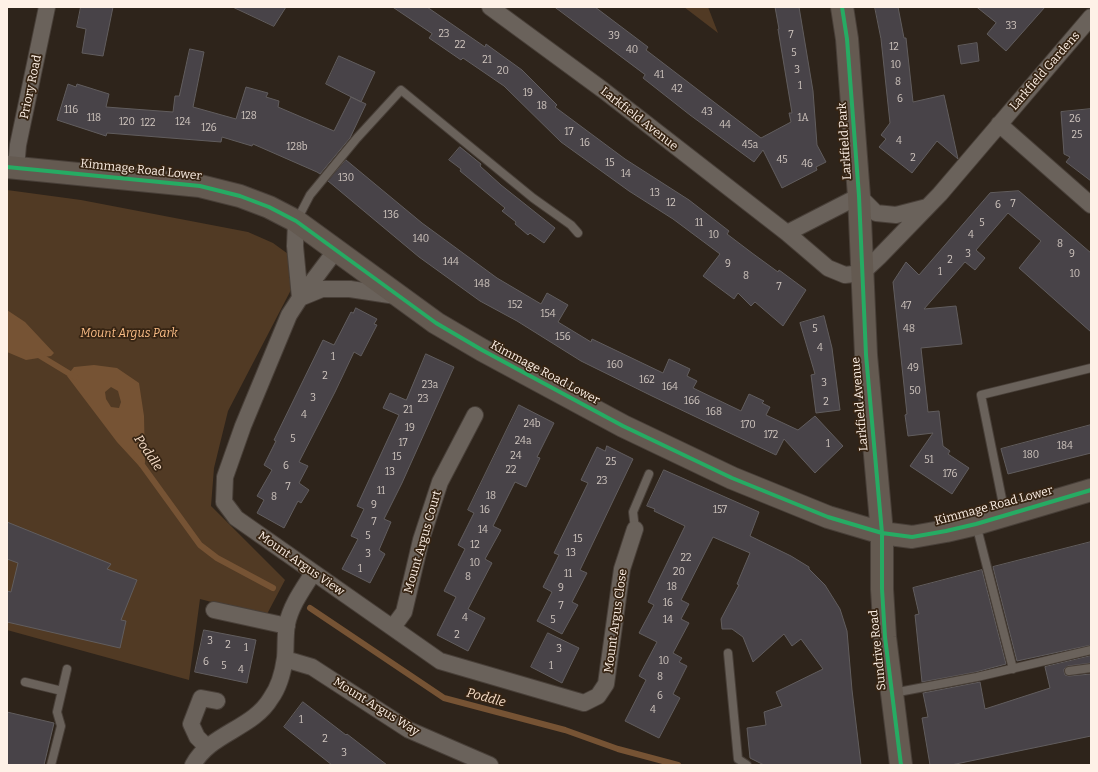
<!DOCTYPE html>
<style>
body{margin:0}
#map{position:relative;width:1098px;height:772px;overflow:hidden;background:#2e241b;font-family:Bitter,serif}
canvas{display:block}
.frame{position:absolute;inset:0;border:8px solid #fef1e7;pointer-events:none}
</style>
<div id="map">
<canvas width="1098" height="772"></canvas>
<div class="frame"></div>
</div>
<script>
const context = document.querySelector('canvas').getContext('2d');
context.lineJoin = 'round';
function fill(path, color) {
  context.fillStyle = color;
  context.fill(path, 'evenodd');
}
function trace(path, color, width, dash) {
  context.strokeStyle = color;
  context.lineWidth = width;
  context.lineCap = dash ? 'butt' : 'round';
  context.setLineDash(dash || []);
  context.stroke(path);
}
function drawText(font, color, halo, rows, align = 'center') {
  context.font = font + ' Bitter,serif';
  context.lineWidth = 3.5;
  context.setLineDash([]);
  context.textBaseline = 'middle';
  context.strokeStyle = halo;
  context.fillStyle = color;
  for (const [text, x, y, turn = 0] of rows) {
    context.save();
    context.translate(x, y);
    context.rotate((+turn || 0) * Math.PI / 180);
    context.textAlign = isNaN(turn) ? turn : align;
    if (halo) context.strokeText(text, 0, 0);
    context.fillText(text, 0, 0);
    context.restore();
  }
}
fill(new Path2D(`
 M684,7H708L718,33Z
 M7,190L81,200L248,232L273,243L295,259L293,286L228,411L214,468L211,506L285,580L266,616L200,599L189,680L7,630Z`), '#513a24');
fill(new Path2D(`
 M7,310L25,322L54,353L51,356L26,360L7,352Z
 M94,365L117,368L139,383L144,416L145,463L140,467L117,442L67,376L74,367ZM111,387L118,391L121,402L119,408L111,407L106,399L105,392Z`), '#765334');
trace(new Path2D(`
 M37,354L75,377
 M137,458L200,545L217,558L273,588
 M310,608L444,698L565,730L618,749L678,765`), '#765334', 6);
const building = new Path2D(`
 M81,7H113L103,56L82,53L86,29L77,27Z
 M233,7H286L274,26Z
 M393,7H427L485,47L486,44L522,70L557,105L555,107L625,159L689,200L729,231L727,234L752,253L778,272L779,270L806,290L783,326L755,302L751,306L738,293L734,299L703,276L720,254L673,219L629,191L561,142L504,86L463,58L461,60L429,38L432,34Z
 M555,7H595L648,47L646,50L761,138L791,122L789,113H792L778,29H779L775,7H799L813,91L817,145L826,162L816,167L817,170L782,188L763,150L754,162L690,115L643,78L645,75Z
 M875,7H898L904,38H906L913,102L944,95L958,159L937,141L912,173L879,147L886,139L881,135L890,123L881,39Z
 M977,7H1045L1006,51L987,34L996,23Z
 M977,43L979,61L961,64L958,46Z
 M190,49L204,52L193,107L236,119L246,87L268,93L266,97L279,101L278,107L334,131L351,97L366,104L350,138L320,174L317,172L253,144L252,146L222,137L221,142L107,133L106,136L57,120L68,84L76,87L77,84L109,94L106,107L173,112L175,96H179Z
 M339,56L375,72L361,102L326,84Z
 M1091,109V181L1066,162L1070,157L1064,154L1061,112Z
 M460,147L481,164L480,166L501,185L555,228L544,243L530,233L528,235L515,224L516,222L502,211L505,208L460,171L461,169L449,160Z
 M346,160L422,223L497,278L541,304L547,293L568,305L558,322L591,342L592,339L663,373L669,359L690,369L687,376L697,381L693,388L741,411L749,394L764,401L762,403L770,407L766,415L798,430L815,416L843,446L815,473L784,439L776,455L652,396L581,361L517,321L480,301L419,257L328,181Z
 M1019,191L1091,253V332L1019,268L1041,241L1008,213L976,250L985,258L975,270L965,262L924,309L956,306L962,344L921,348L928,412L939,411L943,446L950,451L948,454L969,468L952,494L910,466L933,433L908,436L905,415L907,414L893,282L906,262L919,275L990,193Z
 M356,308L377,319L374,324L377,325L361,356L354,352L335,392L299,462L308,466L299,483L309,490L301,503L298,501L284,528L257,513L264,500L257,496L272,470L264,465L276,441L274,440L323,340L334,345L351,312L353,313Z
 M824,316L832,348L840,410L816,413L811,375L815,374L800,323Z
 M426,354L454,367L402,483L384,519L391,522L379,550L385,554L370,583L342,569L358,539L351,536L364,509L357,506L399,415L383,408L390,393L406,400Z
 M519,405L554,423L537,457L540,458L526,487L515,482L493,526L501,530L485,559L492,563L468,609L485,618L468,651L437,635L456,597L444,591L465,549L458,545L474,513L468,510Z
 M1091,425V453L1008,474L1001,449Z
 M607,446L633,459L580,570L587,573L572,602L578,605L562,634L537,621L552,592L543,587L559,555L554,553L588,483L581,480L597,447L605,451Z
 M664,470L759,512L750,536L791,556L809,567V569L825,585L840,609L847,631L852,690L861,765H764L750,758L747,728L766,725L764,712L782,706L776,692L823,669L801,639L792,646L784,634L753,662L743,637L732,629H722L721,619L739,585L737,584L750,553L713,537L681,600L689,604L681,619L689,623L673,653L682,658L679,662L687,666L673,694L680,698L659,738L625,721L646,680L639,676L657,642L639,633L654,605L648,602L685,526L654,511L655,509L647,506Z
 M7,522L111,564L107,569L137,580L121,620L126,621L120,648L7,622V591L11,592L18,563L7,559Z
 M1091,542V645L1017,661L993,567Z
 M982,570L1006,664L976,672L922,682L915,615L919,614L913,588Z
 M204,630L256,640L247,683L195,672Z
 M548,633L579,648L562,683L531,667Z
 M1091,656V663L1068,666L1064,669V671L1065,675L1069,676L1091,674V736L951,765H930L922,718L928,717L923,693L980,682L985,709L1050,688L1045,667Z
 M303,702L346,735L347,734L387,765H332L284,727Z
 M7,712L54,723L44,765H7Z`);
fill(building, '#484348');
trace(building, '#615d5e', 1);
const lane = new Path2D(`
 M297,220L310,195L357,138L401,90L533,198L571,225L578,233
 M1005,514L981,395L1091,368
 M976,524L1013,669
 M635,529L633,512L649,474
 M728,653L738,759L747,765
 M1069,671L1091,668
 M25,682L62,691
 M893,693L977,677L1091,650
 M51,765L61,726L57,712L67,669`);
const street = new Path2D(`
 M490,7L603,90L787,233L828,268L845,275L862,273L879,257L940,194L1091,17
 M999,124L1091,205
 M16,168L18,145L47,7
 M296,221L295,246L300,298
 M787,233L859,196L876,213L896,215L927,207
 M336,250L300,298L289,315L243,426L225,477L224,502L236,518L440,661L584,703L598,696L606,684L622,569L635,529
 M300,298L322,289H350L396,296
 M214,610L287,626
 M393,627L404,612L421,540L440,482L475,415
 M285,659L312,667L409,730L490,765
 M207,747L197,737L191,724L201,698L217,701
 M193,765C210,733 253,729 271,698C279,687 283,672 285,658C286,647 285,635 287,624C291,605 303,589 313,573`);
const secondary = new Path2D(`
 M842,7L847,39L859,196L866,355L882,533V589L885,637L901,765
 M7,167L200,186L240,196L269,207L296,221L436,323L482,350L623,426L732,478L828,517L882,533L912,537L946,531L976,524L1091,490`);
trace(lane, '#483f38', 10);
trace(street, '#483f38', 18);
trace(secondary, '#483f38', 24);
trace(lane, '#6a625b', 8);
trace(street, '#6a625b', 16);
trace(secondary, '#645a51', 22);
trace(new Path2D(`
 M842,7L847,39L859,196L866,355L882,533V589L885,637L901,765
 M7,167L200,186L240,196L269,207L296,221L436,323L482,350L623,426L732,478L828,517L882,533L912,537L946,531L976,524L1091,490`), '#26ab63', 4);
drawText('10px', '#d0c6bf', null, [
 ["33",1011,26],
 ["23",444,34],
 ["7",791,35],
 ["39",614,36],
 ["22",460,45],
 ["12",894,47],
 ["40",632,50],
 ["5",794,53],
 ["21",487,60],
 ["10",896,65],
 ["3",797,70],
 ["20",503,71],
 ["41",659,75],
 ["8",898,82],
 ["1",800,86],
 ["42",677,89],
 ["19",528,93],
 ["6",900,99],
 ["18",542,106],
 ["116",71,110],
 ["43",707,112],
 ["128",249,116],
 ["118",94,118],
 ["1A",803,118],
 ["26",1075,119],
 ["120",127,122],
 ["124",183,122],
 ["122",148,123],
 ["44",725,125],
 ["126",209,128],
 ["17",569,132],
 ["25",1077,135],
 ["4",899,141],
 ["16",585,143],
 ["45a",750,145],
 ["128b",297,147],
 ["2",913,158],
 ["45",782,160],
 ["15",610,163],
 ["46",807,164],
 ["14",626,174],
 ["130",346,178],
 ["13",655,193],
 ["12",671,203],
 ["7",1013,204],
 ["6",998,205],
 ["136",391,215],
 ["11",699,223],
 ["5",982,223],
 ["10",714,235],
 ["4",971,235],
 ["140",421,239],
 ["8",1060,244],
 ["3",968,254],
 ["9",1072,254],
 ["2",950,260],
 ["144",451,262],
 ["9",728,264],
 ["1",940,272],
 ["10",1075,274],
 ["8",746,276],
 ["148",482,284],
 ["7",779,287],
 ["152",515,305],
 ["47",906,306],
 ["154",548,314],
 ["5",815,329],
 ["48",909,329],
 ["156",563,337],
 ["4",820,348],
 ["1",333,357],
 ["160",615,365],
 ["49",913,368],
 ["2",325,376],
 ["162",647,380],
 ["3",824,383],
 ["23a",430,385],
 ["164",670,387],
 ["50",915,391],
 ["3",313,398],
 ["23",423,399],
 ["166",692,401],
 ["2",826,402],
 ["21",408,410],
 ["168",714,412],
 ["4",304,415],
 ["24b",532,424],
 ["170",748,425],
 ["19",410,428],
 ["172",771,435],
 ["5",293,439],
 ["24a",523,441],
 ["17",403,443],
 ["1",828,444],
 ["184",1065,446],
 ["180",1031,455],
 ["24",516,456],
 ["15",397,457],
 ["51",929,460],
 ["25",611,462],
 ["6",286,466],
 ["22",511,470],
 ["13",390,472],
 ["176",950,474],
 ["23",602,481],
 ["7",288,487],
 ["11",381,491],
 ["18",491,496],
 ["8",274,497],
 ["9",374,505],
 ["16",485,510],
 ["157",720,510],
 ["7",374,522],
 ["14",483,530],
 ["5",368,536],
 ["15",578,539],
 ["12",475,545],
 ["13",571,553],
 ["3",368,554],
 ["22",686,558],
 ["10",475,563],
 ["1",360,569],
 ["20",679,572],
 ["11",568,574],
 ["8",468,577],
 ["18",672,587],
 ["9",561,588],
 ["16",668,603],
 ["7",561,606],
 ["4",465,618],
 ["5",553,620],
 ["14",668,620],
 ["2",457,635],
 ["3",210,641],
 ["2",228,645],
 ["1",246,648],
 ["3",559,649],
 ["10",664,661],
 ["6",206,662],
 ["5",224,666],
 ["1",551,666],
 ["4",241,670],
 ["8",660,677],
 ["6",660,696],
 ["4",653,710],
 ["1",301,720],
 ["2",325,739],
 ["3",344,753]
]);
drawText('12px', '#fef1e7', '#362413', [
 ["Larkfield Gardens",1045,71,-49],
 ["Priory Road",31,87,-78],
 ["Larkfield Avenue",639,119,38],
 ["Larkfield Park",845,141,-94],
 ["Kimmage Road Lower",141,170,6],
 ["Kimmage Road Lower",545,373,28],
 ["Larkfield Avenue",860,404,-95],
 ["Kimmage Road Lower",994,506,-15],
 ["Mount Argus Court",423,542,-74],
 ["Mount Argus View",301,564,35],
 ["Mount Argus Close",616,621,-82],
 ["Sundrive Road",878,650,-96],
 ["Mount Argus Way",376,707,32]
]);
drawText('italic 12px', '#f8bb85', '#362413', [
 ["Mount Argus Park",129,334]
]);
drawText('italic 13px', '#f7dec9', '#362413', [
 ["Poddle",148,453,56],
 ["Poddle",486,698,15]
]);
</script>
